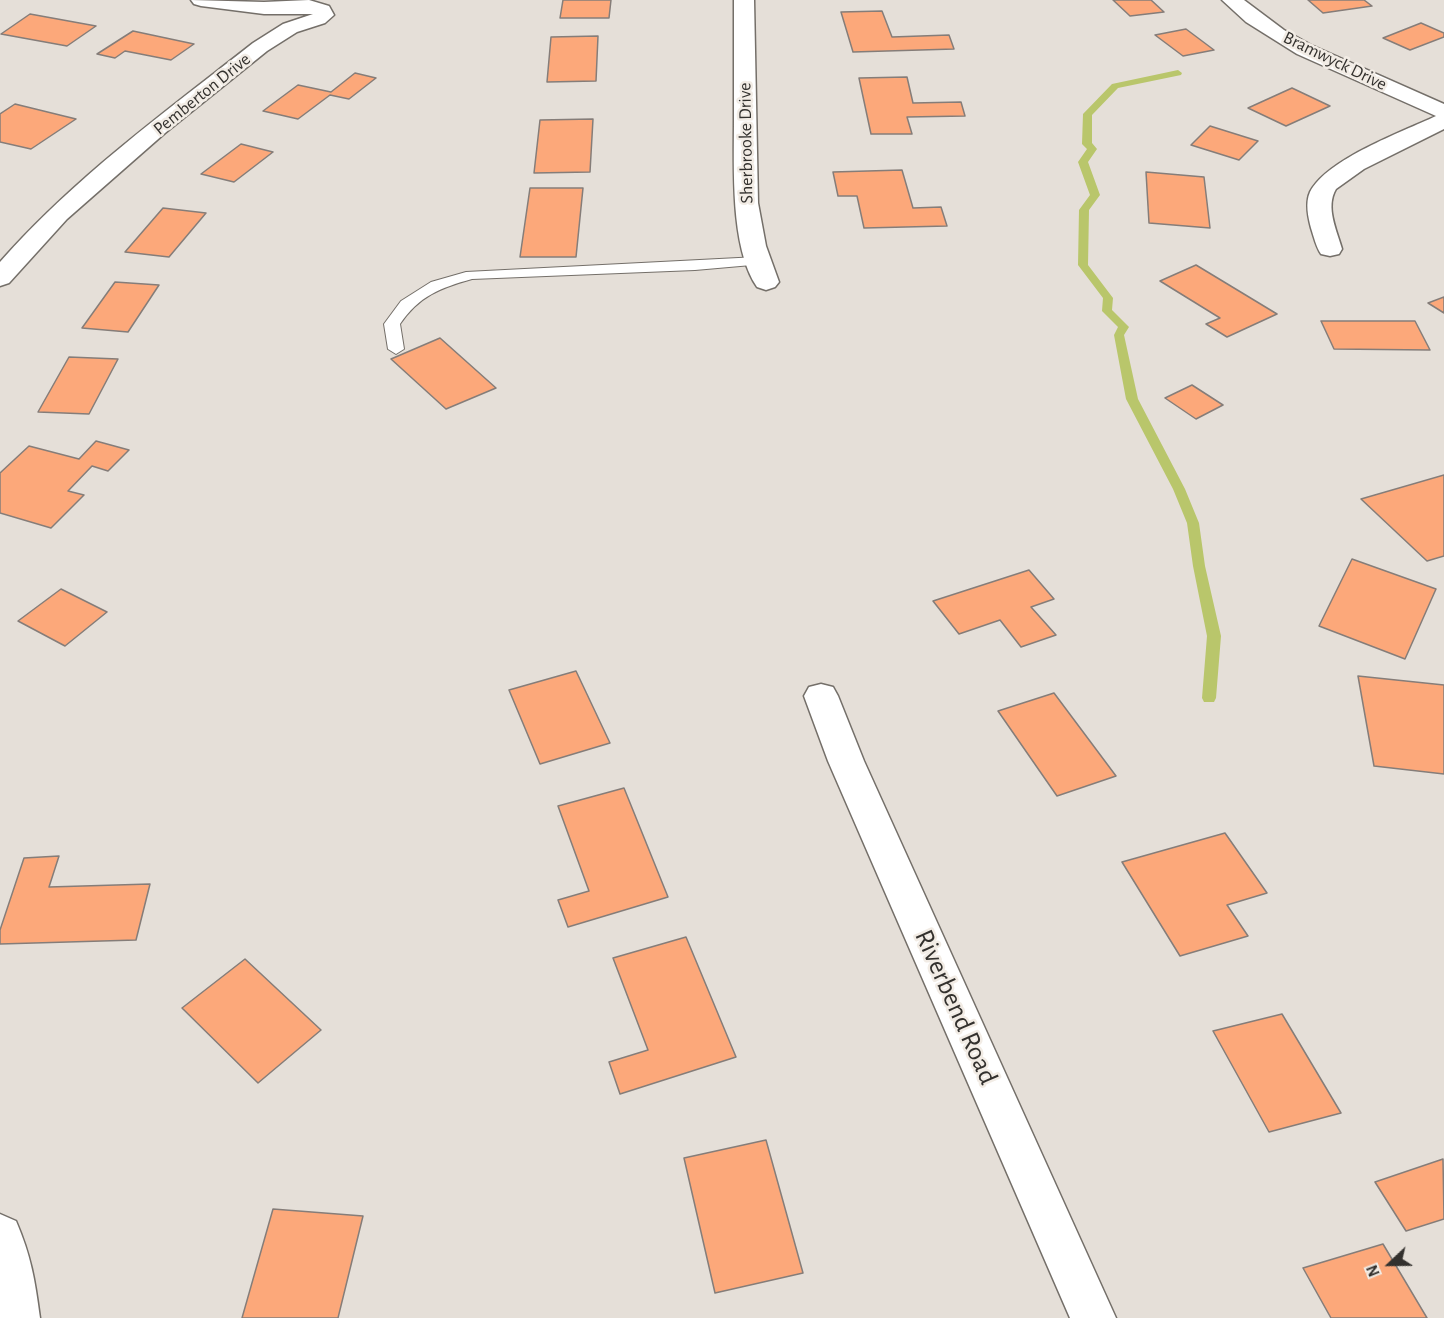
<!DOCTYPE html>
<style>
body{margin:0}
#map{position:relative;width:1444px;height:1318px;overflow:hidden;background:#e5dfd8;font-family:"Alegreya Sans",sans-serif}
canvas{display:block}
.north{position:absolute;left:1360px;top:1234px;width:60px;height:60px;-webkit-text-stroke:4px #f2ece5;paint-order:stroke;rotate:248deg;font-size:16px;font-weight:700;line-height:24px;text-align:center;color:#33312e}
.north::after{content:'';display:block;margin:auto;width:21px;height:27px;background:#33312e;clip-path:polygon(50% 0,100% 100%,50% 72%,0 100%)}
</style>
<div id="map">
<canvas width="1444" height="1318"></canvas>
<div class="north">N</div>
</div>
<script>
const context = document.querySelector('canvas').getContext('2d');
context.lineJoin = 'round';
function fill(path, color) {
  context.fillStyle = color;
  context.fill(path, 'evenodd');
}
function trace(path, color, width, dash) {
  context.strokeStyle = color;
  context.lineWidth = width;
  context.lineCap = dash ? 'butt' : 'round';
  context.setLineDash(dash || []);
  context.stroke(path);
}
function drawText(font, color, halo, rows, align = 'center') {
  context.font = font + ' "Alegreya Sans",sans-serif';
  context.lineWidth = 5;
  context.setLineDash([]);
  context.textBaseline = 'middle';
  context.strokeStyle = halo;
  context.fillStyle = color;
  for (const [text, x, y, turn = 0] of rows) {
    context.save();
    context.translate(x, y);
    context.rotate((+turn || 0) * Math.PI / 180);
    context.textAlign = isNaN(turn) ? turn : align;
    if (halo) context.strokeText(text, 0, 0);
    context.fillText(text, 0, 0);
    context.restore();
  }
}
fill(new Path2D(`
 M1178,70L1182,73L1181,75L1118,88L1092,115V143L1097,149L1088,162L1100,195L1089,210L1088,265L1113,298L1112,310L1129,327L1124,335L1138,399L1185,489L1199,523L1205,566L1221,636L1216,698L1214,702H1204L1202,698L1207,636L1193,566L1187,523L1173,489L1126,399L1114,335L1118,327L1102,311L1103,298L1078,265L1079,210L1090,195L1078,162L1087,149L1082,144L1083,114L1112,84Z`), '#b9c66b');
const building = new Path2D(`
 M563,0H611L609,18H560Z
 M1113,0H1151L1164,12L1130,16Z
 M1308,0H1364L1372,6L1323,13Z
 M882,11L892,37L949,35L954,49L853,52L841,12Z
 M30,14L96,26L67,46L1,34Z
 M1421,23L1444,33V37L1410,50L1383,38Z
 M1186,29L1214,50L1183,56L1155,35Z
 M133,31L194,44L171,60L125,51L115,58L97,54Z
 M598,36L596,81L547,82L551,37Z
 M355,73L376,78L349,99L330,95L298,119L263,111L298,85L331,92Z
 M907,77L913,103L961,102L965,116L907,117L912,134H871L859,78Z
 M1292,88L1330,106L1286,126L1248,108Z
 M15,104L76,119L31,149L0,142V114Z
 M593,119L590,172L534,173L540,120Z
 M1210,126L1258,141L1239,160L1191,145Z
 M241,144L273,152L234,182L201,174Z
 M902,170L913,208L941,207L947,226L864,228L857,196H838L833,172Z
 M1146,172L1204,177L1210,228L1149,223Z
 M530,188H583L576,257H520Z
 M163,208L206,213L169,257L125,252Z
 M1196,265L1277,314L1227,337L1206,324L1220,318L1160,281Z
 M115,282L159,285L128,332L82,328Z
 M1444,297V313L1428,303Z
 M1321,321H1415L1430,350L1334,349Z
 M440,338L496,388L446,409L391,359Z
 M69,357L118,359L89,414L38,412Z
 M1192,385L1223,405L1196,419L1165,398Z
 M96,441L129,450L108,471L92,466L68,491L84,495L51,528L0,513V473L29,446L79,459Z
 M1444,475V556L1427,561L1361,499Z
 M1352,559L1436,589L1405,659L1319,626Z
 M1029,570L1054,599L1031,607L1056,635L1021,647L1000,620L959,634L933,601Z
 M61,589L107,612L65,646L18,621Z
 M576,671L610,743L540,764L509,690Z
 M1358,676L1444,685V774L1374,766Z
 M1054,693L1116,776L1057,796L998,711Z
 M624,788L668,897L568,927L558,900L589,891L558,806Z
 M1225,833L1267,893L1227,905L1248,936L1180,956L1122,862Z
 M59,856L49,887L150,884L136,940L0,944V930L24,858Z
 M686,937L736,1057L620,1094L609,1062L648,1050L613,958Z
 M245,959L321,1030L258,1083L182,1008Z
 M1282,1014L1341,1113L1269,1132L1213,1031Z
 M766,1140L803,1273L715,1293L684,1158Z
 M1443,1159L1444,1219L1406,1231L1375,1182Z
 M273,1209L363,1216L338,1318H242Z
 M1383,1244L1427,1318H1331L1303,1268Z`);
fill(building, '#fca87a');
trace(building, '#857d79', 1.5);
const lane = new Path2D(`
 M758,257L763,258L765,261L763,264L695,270L472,279C440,288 419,296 400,324L404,349L396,354L388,349L384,324L401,301L431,282L466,272Z`);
const street = new Path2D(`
 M191,0L264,2L309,0L329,6L334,15L325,23L297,32L267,51L165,133L67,219L9,283L0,286V262C74,178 165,112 253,43L283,24L313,14H264L201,6L194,4Z
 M734,0H754L758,203L766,246L779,282L775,287L766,290L757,287C730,248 734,167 734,120C734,80 734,40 734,0Z
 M1222,0H1244L1284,30L1311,45L1444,104V129L1364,169L1336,189C1325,207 1337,231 1342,249L1339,254L1330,256L1321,254C1316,247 1314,237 1311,228C1308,217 1305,203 1310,192C1327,159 1402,132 1436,116L1297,54L1246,22Z
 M821,684L833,687L838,696L864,761L1116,1318H1070L828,761L804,696L809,687Z
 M0,1214L16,1221C31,1256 35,1280 40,1318H0Z`);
trace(lane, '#746f69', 2);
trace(street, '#746f69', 3);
fill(lane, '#fff');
fill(street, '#fff');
drawText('18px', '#33312e', '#f2ece5', [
 ["Bramwyck Drive",1335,61,26],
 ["Pemberton Drive",202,94,-39],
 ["Sherbrooke Drive",746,143,-91]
]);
drawText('27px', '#33312e', '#f2ece5', [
 ["Riverbend Road",956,1007,66]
]);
</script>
